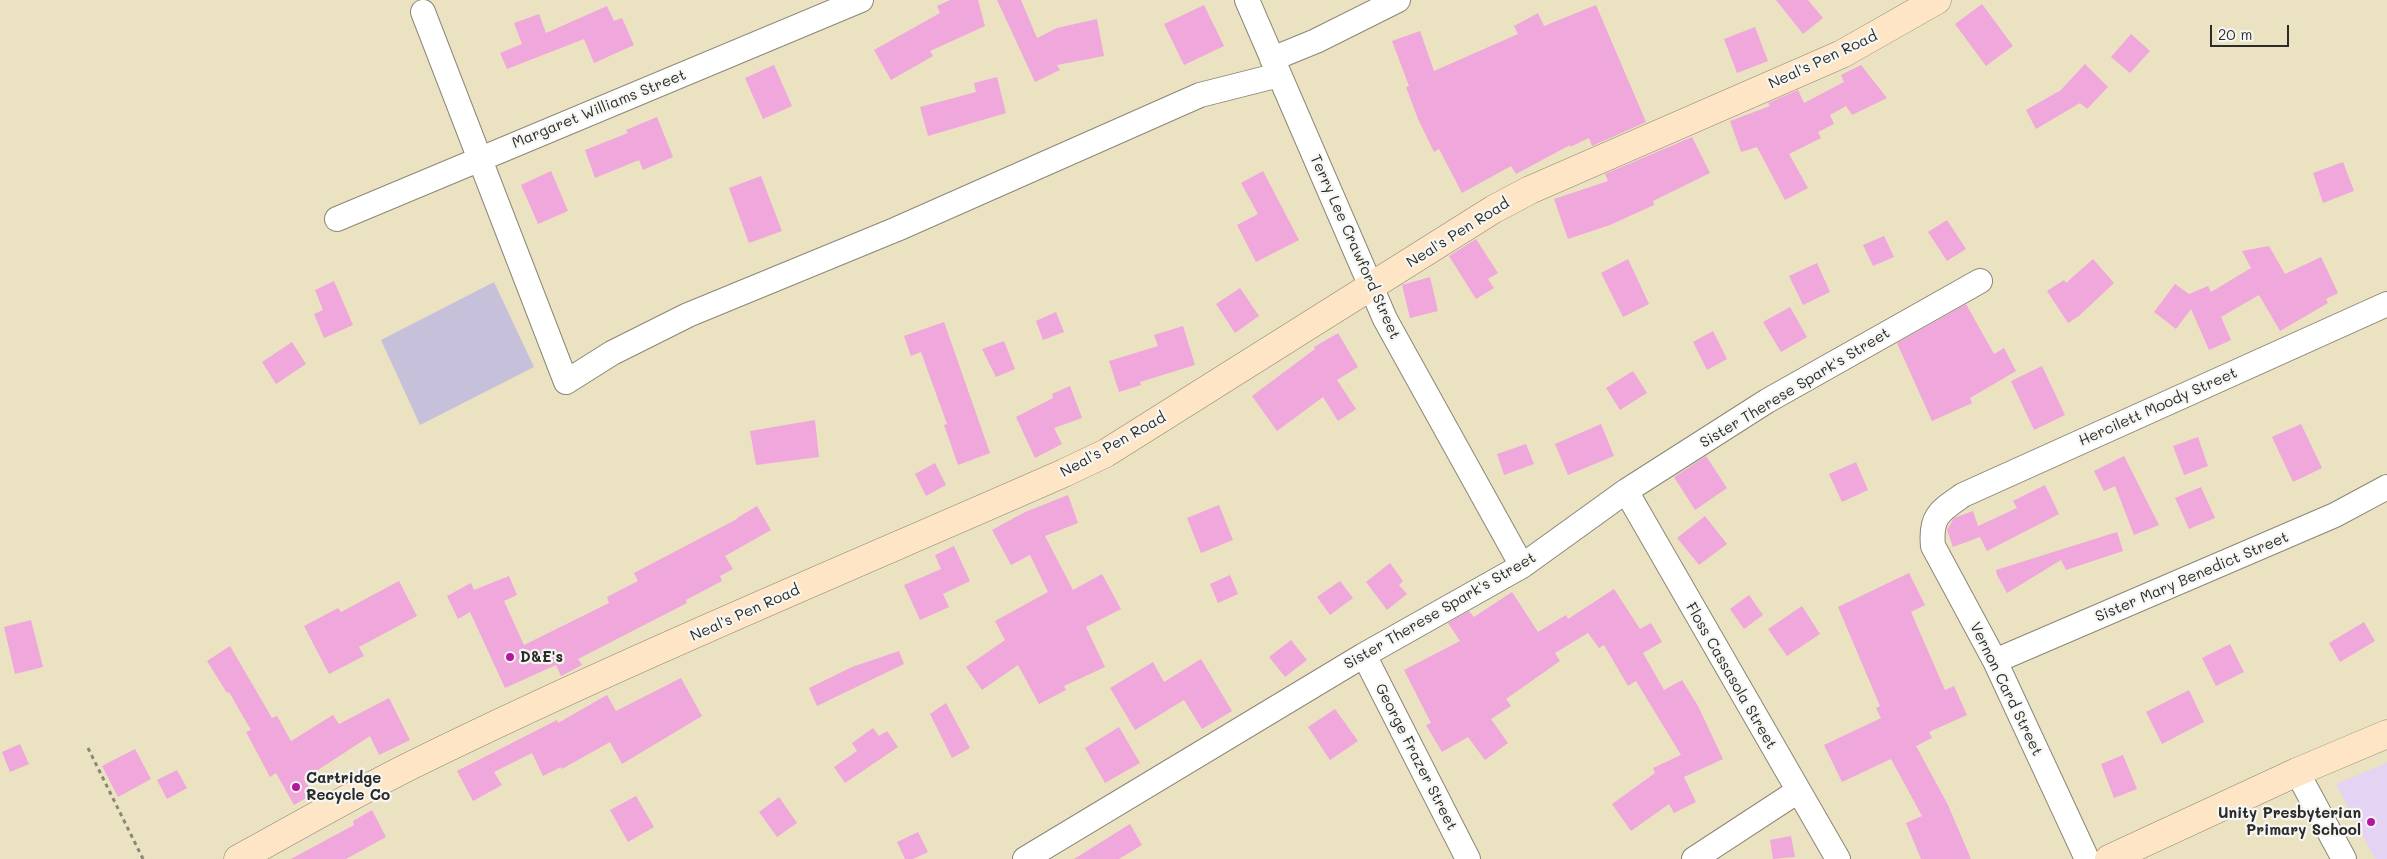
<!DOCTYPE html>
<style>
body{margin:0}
#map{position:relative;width:2387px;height:859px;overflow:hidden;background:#ebe2c2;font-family:Mali,sans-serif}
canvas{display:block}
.scale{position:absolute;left:2210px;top:25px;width:79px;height:22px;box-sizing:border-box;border:2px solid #2b2b2b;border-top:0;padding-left:6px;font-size:15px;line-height:18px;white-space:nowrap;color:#2b2b2b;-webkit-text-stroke:4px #f6f6f2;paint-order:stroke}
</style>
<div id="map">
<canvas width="2387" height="859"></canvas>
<div class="scale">20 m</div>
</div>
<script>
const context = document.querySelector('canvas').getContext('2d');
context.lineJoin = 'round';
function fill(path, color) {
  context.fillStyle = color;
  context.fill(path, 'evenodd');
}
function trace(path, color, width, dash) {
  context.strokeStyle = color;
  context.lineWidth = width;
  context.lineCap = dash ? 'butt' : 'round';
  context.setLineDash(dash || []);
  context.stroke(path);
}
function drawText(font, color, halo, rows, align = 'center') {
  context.font = font + ' Mali,sans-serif';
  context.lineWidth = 4.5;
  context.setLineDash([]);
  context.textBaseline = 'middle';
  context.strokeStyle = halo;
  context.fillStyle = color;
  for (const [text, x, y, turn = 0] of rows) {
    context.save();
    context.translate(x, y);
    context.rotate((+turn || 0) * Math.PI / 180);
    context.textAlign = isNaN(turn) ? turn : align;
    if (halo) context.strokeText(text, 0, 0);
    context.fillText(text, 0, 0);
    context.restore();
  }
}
fill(new Path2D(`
 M2387,763V859H2375L2336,784Z`), '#e4d3f2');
fill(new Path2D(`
 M494,282L534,367L420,425L381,340Z`), '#c6c0da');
fill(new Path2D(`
 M950,0H978L985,26L930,51L933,56L891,80L874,50L940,13L937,6Z
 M997,0H1021L1037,38L1057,28L1097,19L1104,56L1057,65L1060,70L1035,82Z
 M1776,0H1808L1823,18L1803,34Z
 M1982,4L2013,46L1986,66L1955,24Z
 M1204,5L1224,46L1184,65L1164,24Z
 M1596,5L1646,122L1592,146L1589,138L1570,147V145L1516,174L1511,166L1462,193L1439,149L1434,152L1418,119L1406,87L1409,86L1392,41L1420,31L1434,71L1518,34L1514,26L1538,13L1544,26Z
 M607,6L614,21L622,18L634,45L594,63L584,39L507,69L500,53L522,44L514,23L539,14L546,33Z
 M1755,27L1768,61L1737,73L1724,39Z
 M2131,34L2150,51L2130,73L2111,57Z
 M2085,64L2108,87L2087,109L2080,103L2036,129L2026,110L2061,90Z
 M774,65L792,106L763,119L745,78Z
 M1861,65L1887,98L1852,115L1846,106L1830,115L1834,124L1818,132L1821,138L1789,154L1808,188L1785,200L1757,147L1741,152L1730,121L1770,106L1768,103L1798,90L1804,103L1844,82L1841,75Z
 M997,77L1006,113L928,136L920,107L976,92L974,83Z
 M657,117L673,157L643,170L639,160L595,178L585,150L628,133L626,130Z
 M1692,137L1710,173L1653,201L1654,205L1610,225L1568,239L1554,199L1608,181L1605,174Z
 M2343,162L2354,191L2323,203L2313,173Z
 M551,171L568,211L538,224L521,185Z
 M1263,171L1299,240L1256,262L1237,225L1258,214L1241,183Z
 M761,176L782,231L749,243L729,188Z
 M1947,220L1966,249L1947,261L1928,232Z
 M1884,236L1894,257L1873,266L1863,245Z
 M1476,239L1498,273L1488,279L1494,288L1476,299L1449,256Z
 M2269,246L2285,274L2321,257L2338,293L2326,299L2328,303L2280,331L2259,295L2221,317L2231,340L2209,350L2191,309L2176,329L2154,312L2175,284L2189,294L2208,286L2211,292L2251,268L2242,251Z
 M1628,259L1649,304L1623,317L1601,273Z
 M2093,259L2114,283L2079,316L2068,323L2047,291L2064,280L2066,283Z
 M1817,263L1830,292L1803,305L1789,276Z
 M1430,277L1438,311L1410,318L1402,285Z
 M334,281L353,325L324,338L314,314L323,310L315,290Z
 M1240,288L1259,316L1235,333L1216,304Z
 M1966,304L1994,354L2004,348L2016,371L1970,398L1972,403L1932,421L1897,343Z
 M1790,307L1807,337L1781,352L1763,322Z
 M1056,312L1064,332L1043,340L1036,321Z
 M944,322L990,453L958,465L944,425L947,424L921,352L911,356L904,336Z
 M1183,326L1195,365L1140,382L1141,385L1119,392L1109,361L1158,346L1154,335Z
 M1713,331L1727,359L1707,370L1693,342Z
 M1338,333L1358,367L1337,380L1356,409L1338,421L1323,397L1277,431L1252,396L1315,349L1314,347Z
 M1004,341L1015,369L996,377L982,349Z
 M292,342L306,364L276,384L262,362Z
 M2042,366L2065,415L2034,430L2011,381Z
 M1633,371L1647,393L1620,410L1606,388Z
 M1070,386L1082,418L1054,428L1062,444L1035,458L1016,417L1053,398L1052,394Z
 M815,420L819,457L756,465L750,431Z
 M1601,424L1614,456L1568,475L1555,444Z
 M2301,424L2322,468L2293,482L2272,437Z
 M2198,437L2208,466L2184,475L2173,446Z
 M1526,444L1534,464L1504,475L1497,454Z
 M1706,456L1727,488L1695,510L1674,477Z
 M2124,456L2159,525L2134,535L2115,486L2104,491L2094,471Z
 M1856,462L1868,490L1842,502L1829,474Z
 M935,463L946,485L926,496L915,474Z
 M2045,485L2059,514L1987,551L1980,537L1953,547L1947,530L1954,518L1973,511L1978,526L2017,508L2013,501Z
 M2201,487L2215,518L2189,529L2175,498Z
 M1068,495L1078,523L1045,536L1073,590L1102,574L1121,609L1086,627L1105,667L1064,686L1066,690L1039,704L1018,665L982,690L966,667L1005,640L995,621L1048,592L1030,555L1011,565L992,530L1025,512Z
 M1219,505L1233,540L1201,553L1187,518Z
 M757,506L771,530L725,556L733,569L720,576L722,581L686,600L687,603L578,659L582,665L561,676L556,665L505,688L470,612L458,619L447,596L471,583L474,590L509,576L517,595L504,601L524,645L609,603L607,597L638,581L634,573L737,519V518Z
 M1705,516L1727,544L1699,565L1677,538Z
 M2117,532L2123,551L2066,570L2061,560L2007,593L1997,575L1996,570Z
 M954,546L970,581L943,594L949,607L920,620L904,585L941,569L935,555Z
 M1390,563L1403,581L1399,585L1407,594L1387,610L1366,582Z
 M1909,573L1925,605L1911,612L1945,690L1954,686L1967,715L1929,732L1932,738L1916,746L1948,805L1971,859H1921L1906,823L1922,816L1891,759L1842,782L1824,745L1881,718L1876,708L1880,706L1838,607Z
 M1230,575L1238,594L1218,603L1210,584Z
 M399,581L417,616L359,647L364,656L329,674L304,626L338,608L341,612Z
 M1340,581L1353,598L1330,615L1317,597Z
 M1614,589L1640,629L1651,623L1662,642L1643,653L1664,690L1682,680L1698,706L1723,759L1684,777L1696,802L1674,813L1669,804L1631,831L1612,804L1655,773L1653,768L1681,755L1636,681L1628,686L1604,645L1599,648L1588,633L1555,653L1560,661L1506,699L1511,706L1491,719L1508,743L1485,760L1468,737L1442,752L1426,725L1431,723L1404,670L1460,641L1448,623L1469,611L1474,617L1512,592L1538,632L1566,615L1568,619Z
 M1749,595L1763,615L1744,629L1730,609Z
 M1802,606L1820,634L1787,656L1768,629Z
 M31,620L43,667L15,674L4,627Z
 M2364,622L2375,641L2340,662L2329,643Z
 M1291,640L1307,660L1285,677L1269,657Z
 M2230,644L2244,672L2216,686L2202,658Z
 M230,646L272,718L277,716L291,741L333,715L339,724L389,698L410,740L379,755L370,736L304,779L313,794L294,805L276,773L270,777L246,732L251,730L229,692L227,693L207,661Z
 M899,651L904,664L817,706L809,688L852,667Z
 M1201,659L1232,711L1202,729L1184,700L1135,730L1110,688L1153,662L1164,682Z
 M681,678L702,716L622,764L610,742L562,769L561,767L543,776L532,753L494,772L502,785L473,801L457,771L557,720L558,723L607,695L616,711Z
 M2189,690L2204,722L2162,744L2146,712Z
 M946,703L970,748L952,758L930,714Z
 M1335,709L1358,741L1330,760L1308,727Z
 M1119,727L1140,763L1105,783L1085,748Z
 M873,728L879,736L887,731L898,747L845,783L834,767L857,751L852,743Z
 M20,744L29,764L10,772L2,752Z
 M135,749L151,779L118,797L102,766Z
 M2123,755L2137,789L2114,798L2101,764Z
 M177,770L187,788L167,799L157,780Z
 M636,796L654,827L628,842L610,810Z
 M779,797L797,823L777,837L759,812Z
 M372,810L386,837L346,859H291L354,825L353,821Z
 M1130,824L1142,845L1119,859H1074Z
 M918,832L928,852L913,859H905L897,842Z
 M1791,836L1795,857L1773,859L1770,840Z`), '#efa7dc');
const street = new Path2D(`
 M1247,0L1385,319L1522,566
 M423,12L566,382L612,353L688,315L897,229L1200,95L1279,75
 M1272,59L1316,41L1398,0
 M337,219L861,0
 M1626,491L1838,859
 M1364,655L1468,859
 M1995,661L2335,515L2387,487
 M2297,772L2344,859
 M1025,859L1364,655L1522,566L1626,491L1767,401L1980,281
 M1694,859L1798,791
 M2087,859L1995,661L1933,546C1930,516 1940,511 1963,495L2387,304`);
const secondary = new Path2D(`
 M238,859C297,827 355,793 416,763C628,659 848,568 1064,473L1106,453L1494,209L1530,190L1842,54L1937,0
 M2109,859L2297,772L2387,734`);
trace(street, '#8b8676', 26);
trace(secondary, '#8b8676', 29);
trace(new Path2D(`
 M88,748L143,859`), '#8b8676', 3, [4, 4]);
trace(street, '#fff', 24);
trace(secondary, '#fde5c5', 28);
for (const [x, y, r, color] of [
 [510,657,5,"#b5179e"],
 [296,787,5,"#b5179e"],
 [2371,822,5,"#b5179e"]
]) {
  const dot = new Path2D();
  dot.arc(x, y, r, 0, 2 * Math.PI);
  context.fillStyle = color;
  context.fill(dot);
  trace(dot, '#f6f6f2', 2);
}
drawText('15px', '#2b2b2b', '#f6f6f2', [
 ["Neal's Pen Road",1823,60,-25],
 ["Margaret Williams Street",599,109,-22],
 ["Neal's Pen Road",1458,233,-32],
 ["Terry Lee Crawford Street",1355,247,66],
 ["Sister Therese Spark's Street",1795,388,-31],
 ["Hercilett Moody Street",2158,407,-24],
 ["Neal's Pen Road",1113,445,-29],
 ["Sister Mary Benedict Street",2192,577,-23],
 ["Sister Therese Spark's Street",1440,611,-30],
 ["Neal's Pen Road",745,613,-24],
 ["Floss Cassasola Street",1731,676,60],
 ["Vernon Card Street",2006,689,64],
 ["George Frazer Street",1416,757,63]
]);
drawText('bold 15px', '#2b2b2b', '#f6f6f2', [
 ["D&E's",520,657],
 ["Cartridge",306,778],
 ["Recycle Co",306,795],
 ["Unity Presbyterian",2361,813,"right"],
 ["Primary School",2361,830,"right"]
], 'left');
</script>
